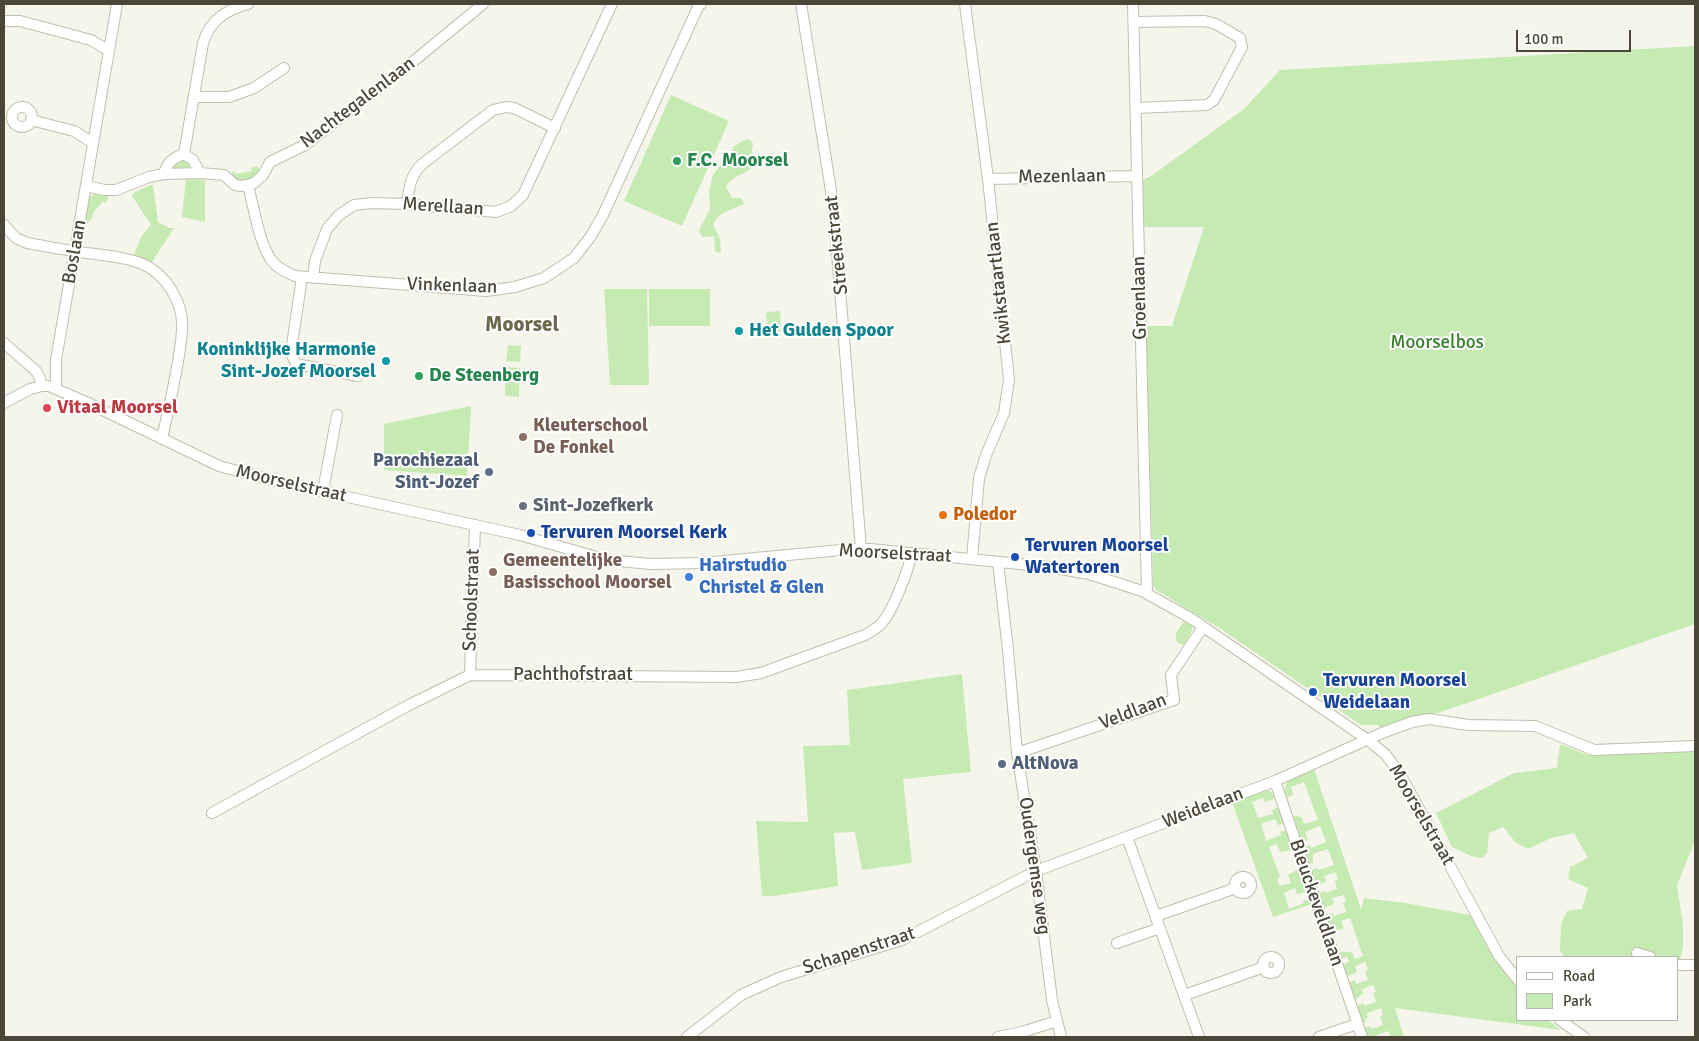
<!DOCTYPE html>
<style>
body{margin:0}
#map{position:relative;width:1699px;height:1041px;overflow:hidden;background:#f6f5eb;font-family:Signika,sans-serif}
canvas{display:block}
.frame{position:absolute;inset:0;border:5px solid #4b4738;pointer-events:none}
.legend{position:absolute;left:1516px;top:956px;width:162px;height:65px;box-sizing:border-box;background:#fff;border:1px solid #b7b5af;margin:0;padding:6px 9px;list-style:none;font-size:15px;color:#4b4738}
.legend li{display:flex;align-items:center;gap:10px;height:25px}
.legend b{width:25px;border:1px solid #b7b5af}
.scale{position:absolute;left:1516px;top:30px;width:115px;height:22px;box-sizing:border-box;border:2px solid #4b4738;border-top:0;padding-left:6px;font-size:15px;line-height:18px;white-space:nowrap;color:#4b4738;-webkit-text-stroke:4px #fff;paint-order:stroke}
</style>
<div id="map">
<canvas width="1699" height="1041"></canvas>
<div class="frame"></div>
<ul class="legend">
<li><b style="height:6px;background:#fff"></b>Road</li>
<li><b style="height:14px;background:#c5ebb3"></b>Park</li>
</ul>
<div class="scale">100 m</div>
</div>
<script>
const context = document.querySelector('canvas').getContext('2d');
context.lineJoin = 'round';
function fill(path, color) {
  context.fillStyle = color;
  context.fill(path, 'evenodd');
}
function trace(path, color, width, dash) {
  context.strokeStyle = color;
  context.lineWidth = width;
  context.lineCap = dash ? 'butt' : 'round';
  context.setLineDash(dash || []);
  context.stroke(path);
}
function drawText(font, color, halo, rows, align = 'center') {
  context.font = font + ' Signika,sans-serif';
  context.lineWidth = 4;
  context.setLineDash([]);
  context.textBaseline = 'middle';
  context.strokeStyle = halo;
  context.fillStyle = color;
  for (const [text, x, y, turn = 0] of rows) {
    context.save();
    context.translate(x, y);
    context.rotate((+turn || 0) * Math.PI / 180);
    context.textAlign = isNaN(turn) ? turn : align;
    if (halo) context.strokeText(text, 0, 0);
    context.fillText(text, 0, 0);
    context.restore();
  }
}
fill(new Path2D(`
 M1695,46V624L1441,712L1380,728L1378,725H1361L1221,629L1156,590L1153,585V578L1146,326H1172L1204,227H1144L1143,180L1151,176L1244,109L1280,70Z
 M671,95L729,121L682,226L624,201Z
 M749,139L753,143L750,169C741,177 735,173 726,187L732,198H741L744,204C732,210 720,211 713,224L720,239L721,253L715,252L714,236L702,237L699,230L710,209L709,192L713,175L719,167L726,162L732,153L733,147L742,141Z
 M183,160L190,163L192,168H170V165Z
 M257,166L259,170L251,180L242,182L233,177L232,172L234,171L235,174L252,171L251,168Z
 M186,179L205,180V222L182,217Z
 M151,185H153L158,222L169,228H174L150,265L133,257L141,237L151,225L132,196L133,193Z
 M96,193L109,197L105,203L103,201L92,214L93,216L88,223L83,226L88,199Z
 M604,289H647L649,385H610Z
 M649,289H710V326H649Z
 M780,311L781,331L768,332L766,314L768,312Z
 M508,345L521,346L520,362L506,361Z
 M506,367L520,368L519,397L505,396Z
 M471,406L467,476L384,470V424Z
 M1184,621L1192,626V631L1184,645L1180,644L1176,641V633Z
 M962,674L971,772L903,779L912,863L862,870L855,832L834,833L838,886L774,896H762L756,821L808,822L803,746L850,745L847,690Z
 M1560,744L1588,755L1658,751L1695,752V841L1677,885L1683,924V948L1678,965V957H1565L1560,951L1561,924L1567,911L1582,909L1588,888L1568,879L1570,867L1588,858L1574,833L1551,838L1528,849L1516,843L1503,827L1489,833L1487,853L1482,858L1471,856L1452,847L1436,813L1514,773L1557,768Z
 M1314,769L1361,909L1364,898L1405,903L1470,915L1493,956L1518,989V1020H1548L1561,1030L1395,1008L1404,1037H1391L1388,1031L1374,1036V1037H1367L1364,1028L1370,1026L1372,1029L1383,1025L1380,1016L1383,1015L1381,1008L1367,1013L1368,1018L1365,1019L1366,1022L1362,1023L1356,1006L1363,1003L1364,1006L1376,1002L1373,993L1376,992L1373,985L1362,989L1363,994L1354,1000L1348,983L1355,980L1356,984L1368,980L1365,971L1368,969L1365,962L1355,966L1357,972L1347,977L1342,965L1349,962L1347,957L1341,959L1338,953C1342,951 1347,953 1352,952L1355,959L1363,956L1350,918L1341,921L1344,928L1338,930L1335,935L1333,936L1326,915L1333,913L1334,916L1346,912L1343,903L1346,902L1344,895L1332,898L1334,904L1323,908L1318,893L1325,891L1326,893L1337,889L1335,881L1338,879L1335,872L1324,876L1326,881L1316,887L1311,870L1318,868L1319,870L1334,865L1328,849L1313,854V863L1309,864L1303,847L1310,845L1311,848L1326,842L1320,826L1305,832L1308,840L1301,842L1293,817L1296,816L1301,817L1304,824L1318,820L1304,782L1291,787L1293,795L1286,798C1280,777 1299,775 1314,769Z
 M1264,790L1270,791L1276,798L1265,802L1263,798L1252,802L1258,818L1273,814L1272,810L1279,807L1285,824L1278,825L1275,819L1261,824L1266,841L1281,835L1280,832L1287,830L1294,850L1280,852L1277,844L1269,847L1280,877L1277,879L1279,886L1291,883L1288,875L1300,868L1308,892L1297,894L1295,888L1284,893L1289,909L1304,903L1303,901L1310,898L1312,904L1273,917L1232,802Z`), '#c5ebb3');
const minor = new Path2D(`
 M801,4L833,203L861,549
 M965,4L988,179L1009,380L1004,413L986,455L979,478L972,559
 M1133,4L1147,593
 M4,21H20L91,40L109,51
 M1134,22L1205,21L1216,24L1240,38L1242,47L1214,100L1207,105L1136,108
 M195,97H229L254,88L284,68
 M12 117a10 10 0 1 1 20 0a10 10 0 1 1-20 0Z
 M31,120L74,131L93,143
 M184,154L203,43C210,20 226,10 248,4
 M164,174C167,162 173,158 184,154L193,160L200,173
 M988,179L1137,176
 M86,186L105,190H116L149,177L164,174L200,173L224,175L235,185L242,186L254,183L263,175L270,162L305,145L415,60L483,4
 M248,186C254,207 259,244 272,261C277,268 286,272 295,276L486,291L515,287L544,278L574,258L591,236L603,215L698,7L701,4
 M407,204C409,188 410,177 421,165L493,110L506,107L514,108L555,128
 M4,225L16,238L27,243C45,246 63,250 80,252C100,255 121,256 140,263C166,273 184,303 182,330C180,364 169,405 162,439
 M302,277L292,345V355L296,364L358,376
 M313,278L315,261L327,229L339,215L354,205L372,203L407,204L496,212L511,206L523,195L612,4
 M4,343L36,371L39,376L42,386
 M56,388V360L117,4
 M4,403L30,389L42,386H49L86,402L219,466L275,481L520,535L607,560L651,564L702,563L852,549H870L1049,567L1089,574L1142,591L1192,619L1368,740L1385,754L1399,772L1499,956L1518,980
 M323,491L337,415
 M998,562L1008,650L1017,753L1036,871L1052,1000L1061,1037
 M470,675L475,525
 M1017,753L1174,700L1171,675L1203,627
 M1275,781L1362,1037
 M212,813L407,706L470,675L736,677L761,673L865,635C870,632 876,629 881,624C893,611 908,571 912,553
 M1127,837L1199,1037
 M1235 885a8 8 0 1 1 16 0a8 8 0 1 1-16 0Z
 M1156,916L1236,888
 M1117,943L1160,928
 M1637,953L1650,957
 M1263 965a8 8 0 1 1 16 0a8 8 0 1 1-16 0Z
 M1678,965H1695
 M1185,995L1264,967
 M1560,1020L1584,1037
 M687,1037L741,995L781,977L902,940L1036,871L1275,781L1382,733L1412,722L1429,719L1468,725L1535,726L1594,750L1695,746
 M998,1037L1022,1032L1057,1021
 M1319,1037L1357,1024`);
trace(minor, '#c2bfad', 12);
trace(minor, '#fff', 10);
for (const [x, y, r, color] of [
 [677,161,5,"#2e9e5b"],
 [739,331,5,"#0f9aa8"],
 [386,361,5,"#0f9aa8"],
 [419,376,5,"#2e9e5b"],
 [47,408,5,"#e0444e"],
 [523,437,5,"#8d6e63"],
 [489,472,5,"#5c6f8a"],
 [523,506,5,"#6b7280"],
 [943,515,5,"#e8710a"],
 [531,533,5,"#1a4fb4"],
 [1015,557,5,"#1a4fb4"],
 [493,572,5,"#8d6e63"],
 [689,577,5,"#3f7fe0"],
 [1313,692,5,"#1a4fb4"],
 [1002,764,5,"#5c6f8a"]
]) {
  const dot = new Path2D();
  dot.arc(x, y, r, 0, 2 * Math.PI);
  context.fillStyle = color;
  context.fill(dot);
  trace(dot, '#fff', 2);
}
drawText('19px', '#4b4738', '#fff', [
 ["Nachtegalenlaan",358,103,-37],
 ["Mezenlaan",1062,177,-1],
 ["Merellaan",443,207,4],
 ["Streekstraat",837,245,-96],
 ["Boslaan",75,252,-80],
 ["Kwikstaartlaan",999,283,-96],
 ["Vinkenlaan",452,286,2],
 ["Groenlaan",1140,298,-91],
 ["Moorselstraat",291,484,13],
 ["Moorselstraat",895,554,3],
 ["Schoolstraat",472,600,-88],
 ["Pachthofstraat",573,675],
 ["Veldlaan",1133,712,-21],
 ["Weidelaan",1203,808,-21],
 ["Moorselstraat",1421,815,60],
 ["Oudergemse weg",1034,866,82],
 ["Bleuckeveldlaan",1316,903,71],
 ["Schapenstraat",859,951,-18]
]);
drawText('bold 19px', '#27864d', '#fff', [
 ["F.C. Moorsel",687,161],
 ["De Steenberg",429,376]
], 'left');
drawText('bold 19px', '#0d838f', '#fff', [
 ["Het Gulden Spoor",749,331],
 ["Koninklijke Harmonie",376,350,"right"],
 ["Sint-Jozef Moorsel",376,372,"right"]
], 'left');
drawText('19px', '#367f28', '#fff', [
 ["Moorselbos",1437,343]
]);
drawText('bold 19px', '#be3a42', '#fff', [
 ["Vitaal Moorsel",57,408]
], 'left');
drawText('bold 19px', '#785e54', '#fff', [
 ["Kleuterschool",533,426],
 ["De Fonkel",533,448],
 ["Gemeentelijke",503,561],
 ["Basisschool Moorsel",503,583]
], 'left');
drawText('bold 19px', '#4e5e75', '#fff', [
 ["Parochiezaal",479,461],
 ["Sint-Jozef",479,483],
 ["AltNova",1012,764,"left"]
], 'right');
drawText('bold 19px', '#5b616d', '#fff', [
 ["Sint-Jozefkerk",533,506]
], 'left');
drawText('bold 19px', '#c56008', '#fff', [
 ["Poledor",953,515]
], 'left');
drawText('bold 19px', '#164399', '#fff', [
 ["Tervuren Moorsel Kerk",541,533],
 ["Tervuren Moorsel",1025,546],
 ["Watertoren",1025,568],
 ["Tervuren Moorsel",1323,681],
 ["Weidelaan",1323,703]
], 'left');
drawText('bold 19px', '#366cbe', '#fff', [
 ["Hairstudio",699,566],
 ["Christel & Glen",699,588]
], 'left');
drawText('bold 21px', '#6e684f', '#fff', [
 ["Moorsel",522,325]
]);
</script>
